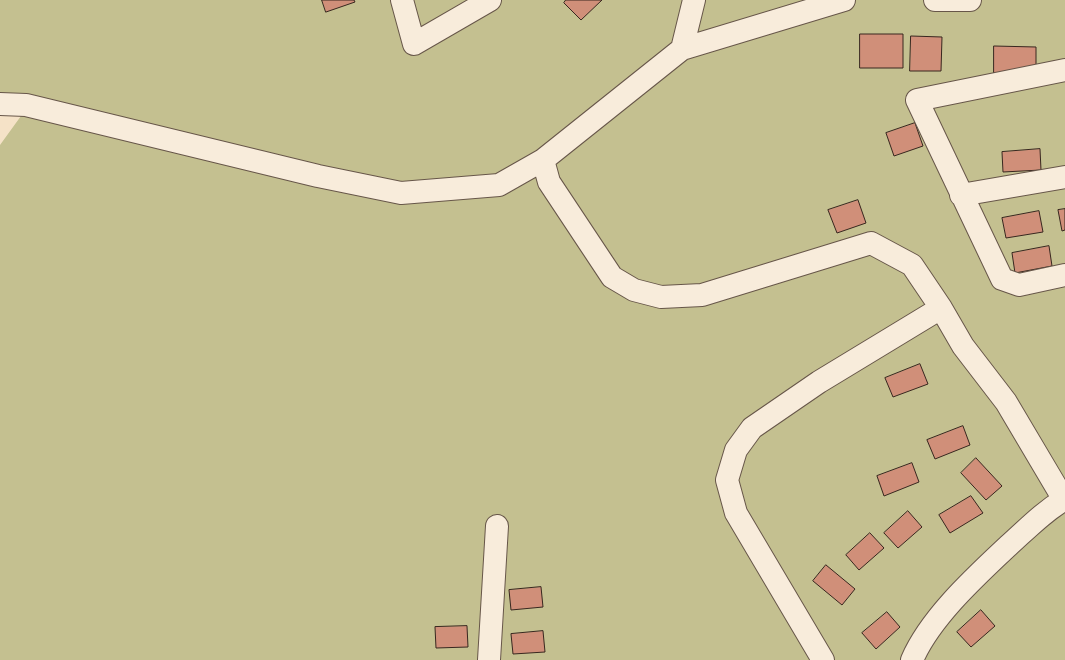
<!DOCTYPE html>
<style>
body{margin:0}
canvas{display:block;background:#f5e2c7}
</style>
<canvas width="1065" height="660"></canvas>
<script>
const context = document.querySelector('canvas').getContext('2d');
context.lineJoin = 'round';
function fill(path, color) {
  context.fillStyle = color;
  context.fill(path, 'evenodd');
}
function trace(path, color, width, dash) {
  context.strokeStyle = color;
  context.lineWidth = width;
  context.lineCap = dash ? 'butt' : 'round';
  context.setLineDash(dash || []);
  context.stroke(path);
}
fill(new Path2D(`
 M0,0H1065V660H0V145L34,98L0,94Z`), '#c4c090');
const building = new Path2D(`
 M322,0H354L355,2L326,12Z
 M566,0H602L581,20L564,3Z
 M860,34H903V68H860Z
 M911,36L942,37L941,71H910Z
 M994,46L1036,47V74L994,73Z
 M915,123L923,146L894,156L886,133Z
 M1040,149L1041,170L1003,172L1002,152Z
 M858,200L866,223L837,233L828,210Z
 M1065,209V230L1062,231L1058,210Z
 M1039,211L1043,232L1006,238L1002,218Z
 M1049,246L1052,266L1015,273L1012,253Z
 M920,364L928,384L893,397L885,378Z
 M963,426L970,445L935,459L927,440Z
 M976,458L1002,486L986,500L961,473Z
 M912,463L919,482L884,496L877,476Z
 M971,496L983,513L950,533L939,515Z
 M908,511L922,527L898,548L884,533Z
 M870,533L884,548L859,570L846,555Z
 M826,565L855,589L842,605L813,581Z
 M541,587L543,607L511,610L509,590Z
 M981,610L995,626L971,647L957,632Z
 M887,612L900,627L876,649L862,633Z
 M467,626L468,647L436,648L435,627Z
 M543,631L545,652L513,654L511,634Z`);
fill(building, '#d08f79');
trace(building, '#38271f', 1);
const minor = new Path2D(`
 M402,0L414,44L490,0
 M935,0H970
 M682,49L694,0
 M1065,70L917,100L1002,279L1019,285L1065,275
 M0,104L26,105L318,176L401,193L499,185L543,160L682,49L844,0
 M543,160L549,182L612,277L634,290L661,297L702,295L871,243L912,265L941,308L963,346L1006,402L1064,500
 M961,195L1065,177
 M489,660L497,526
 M823,660L736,513L727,480L736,450L752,428L819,382L941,308
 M912,660C930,618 975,577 1008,546C1027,529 1043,512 1065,499`);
trace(minor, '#675649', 24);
trace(minor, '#f8ecdb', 22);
</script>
